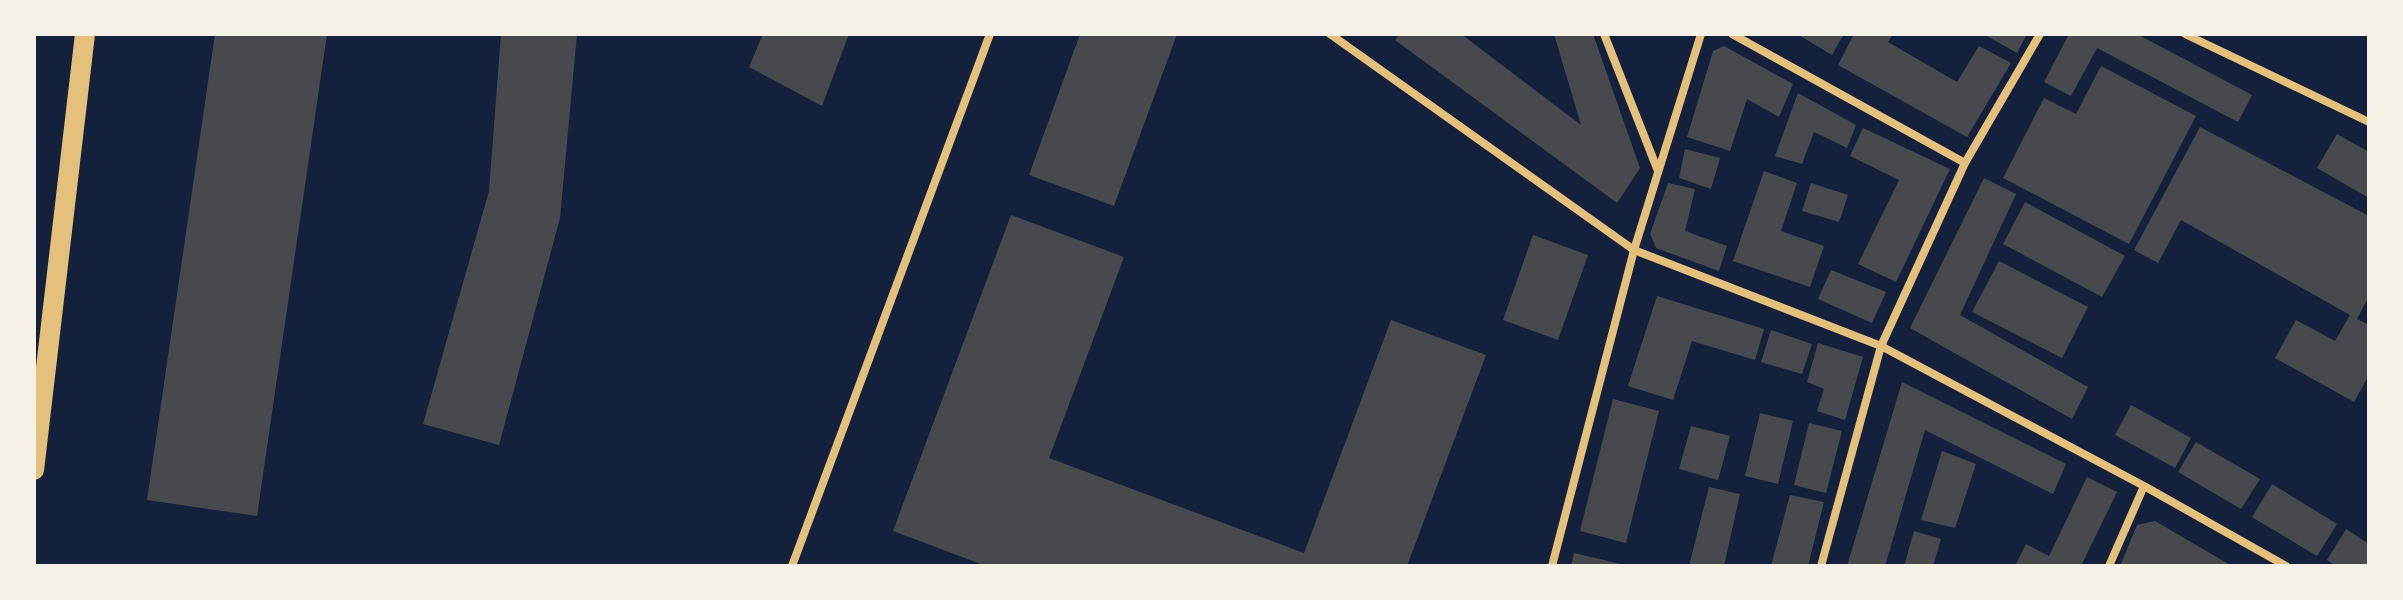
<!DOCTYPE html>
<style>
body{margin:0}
#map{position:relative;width:2403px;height:600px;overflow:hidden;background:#14213d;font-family:"Public Sans",sans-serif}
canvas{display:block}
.frame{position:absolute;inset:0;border:36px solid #f6f1e7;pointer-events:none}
</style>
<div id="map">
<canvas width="2403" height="600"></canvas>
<div class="frame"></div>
</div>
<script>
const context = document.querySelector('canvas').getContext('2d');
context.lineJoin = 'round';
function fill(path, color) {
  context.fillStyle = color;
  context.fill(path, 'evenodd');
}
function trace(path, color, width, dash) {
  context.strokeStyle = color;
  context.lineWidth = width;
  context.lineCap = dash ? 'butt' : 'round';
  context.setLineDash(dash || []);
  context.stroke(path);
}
fill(new Path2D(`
 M215,34H327L257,516L147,500Z
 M501,34H577L560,218L499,445L423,424L489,191Z
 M763,34H849L822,106L749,67Z
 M1080,34H1177L1114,206L1029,175Z
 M1400,34H1461L1581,125L1554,34H1593L1640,168L1617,203L1395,40Z
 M1797,34H1844L1832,55Z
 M1854,34H1893L1888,42L1957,82L1979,46L2011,63L1967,137L1838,65Z
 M1983,34H2027L2017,53Z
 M2069,34H2137L2252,95L2238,122L2097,48L2071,96L2044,82Z
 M1724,46L1793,84L1779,117L1747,99L1730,151L1687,137L1713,51Z
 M2101,66L2196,116L2129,244L2003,178L2044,98L2076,114Z
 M1798,93L1856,125L1847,148L1814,132L1802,164L1775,156Z
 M2200,127L2369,216V296L2357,319L2369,325V375L2354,402L2275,358L2296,320L2335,341L2350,315L2181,220L2158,263L2134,250Z
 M1863,128L1950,169L1896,282L1858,264L1899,180L1850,156Z
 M2337,134L2369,152V198L2317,168Z
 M1685,149L1720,158L1711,189L1679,178Z
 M1764,171L1797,183L1781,231L1824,246L1810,287L1733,261Z
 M1984,178L2016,194L1960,315L2088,387L2072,419L1910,328Z
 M1668,183L1695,189L1685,231L1727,246L1719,271L1656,248L1650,234Z
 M1811,183L1848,195L1839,222L1802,211Z
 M2025,202L2125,256L2102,297L2003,244Z
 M1011,215L1124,257L1049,458L1304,553L1391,320L1486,355L1407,566H986L893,531Z
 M1533,235L1588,255L1558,340L1503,320Z
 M1999,261L2088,307L2062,358L1972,312Z
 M1831,270L1886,292L1872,323L1818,299Z
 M1657,296L1764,329L1755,360L1692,341L1673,400L1628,386Z
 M1771,330L1812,344L1802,374L1761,362Z
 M1818,343L1863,357L1845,420L1817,411L1824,389L1807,382Z
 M1902,382L2066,464L2053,494L1925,430L1885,566H1847Z
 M1613,399L1659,411L1626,543L1580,531Z
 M2131,405L2191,438L2175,468L2115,435Z
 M1760,413L1793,421L1778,484L1745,476Z
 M1809,423L1842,431L1826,493L1794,485Z
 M1691,426L1730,436L1718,480L1679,469Z
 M2196,442L2260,479L2241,509L2178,472Z
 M1942,451L1976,464L1955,528L1921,520Z
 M2087,477L2117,492L2081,566H2015L2026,544L2049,556Z
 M2272,484L2337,524L2317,556L2252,517Z
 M1709,487L1740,494L1724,566H1689Z
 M1790,495L1824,502L1808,566H1771Z
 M2155,521L2232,566H2120L2137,525Z
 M2346,529L2369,544V566H2336L2327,560Z
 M1914,531L1941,539L1933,566H1904Z
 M1574,553L1625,565V566H1571Z`), '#48494c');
trace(new Path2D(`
 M1330,34L1634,250L1881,346L2144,486L2286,566
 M1604,34L1658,171
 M1732,34L1965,163
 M2185,34L2369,122
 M792,566L990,34
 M1552,566L1634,250L1701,34
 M1821,566L1881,346L1965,163L2040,34
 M2109,566L2144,486`), '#e5c07b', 8);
trace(new Path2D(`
 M34,470L85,34`), '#e5c07b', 20);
</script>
